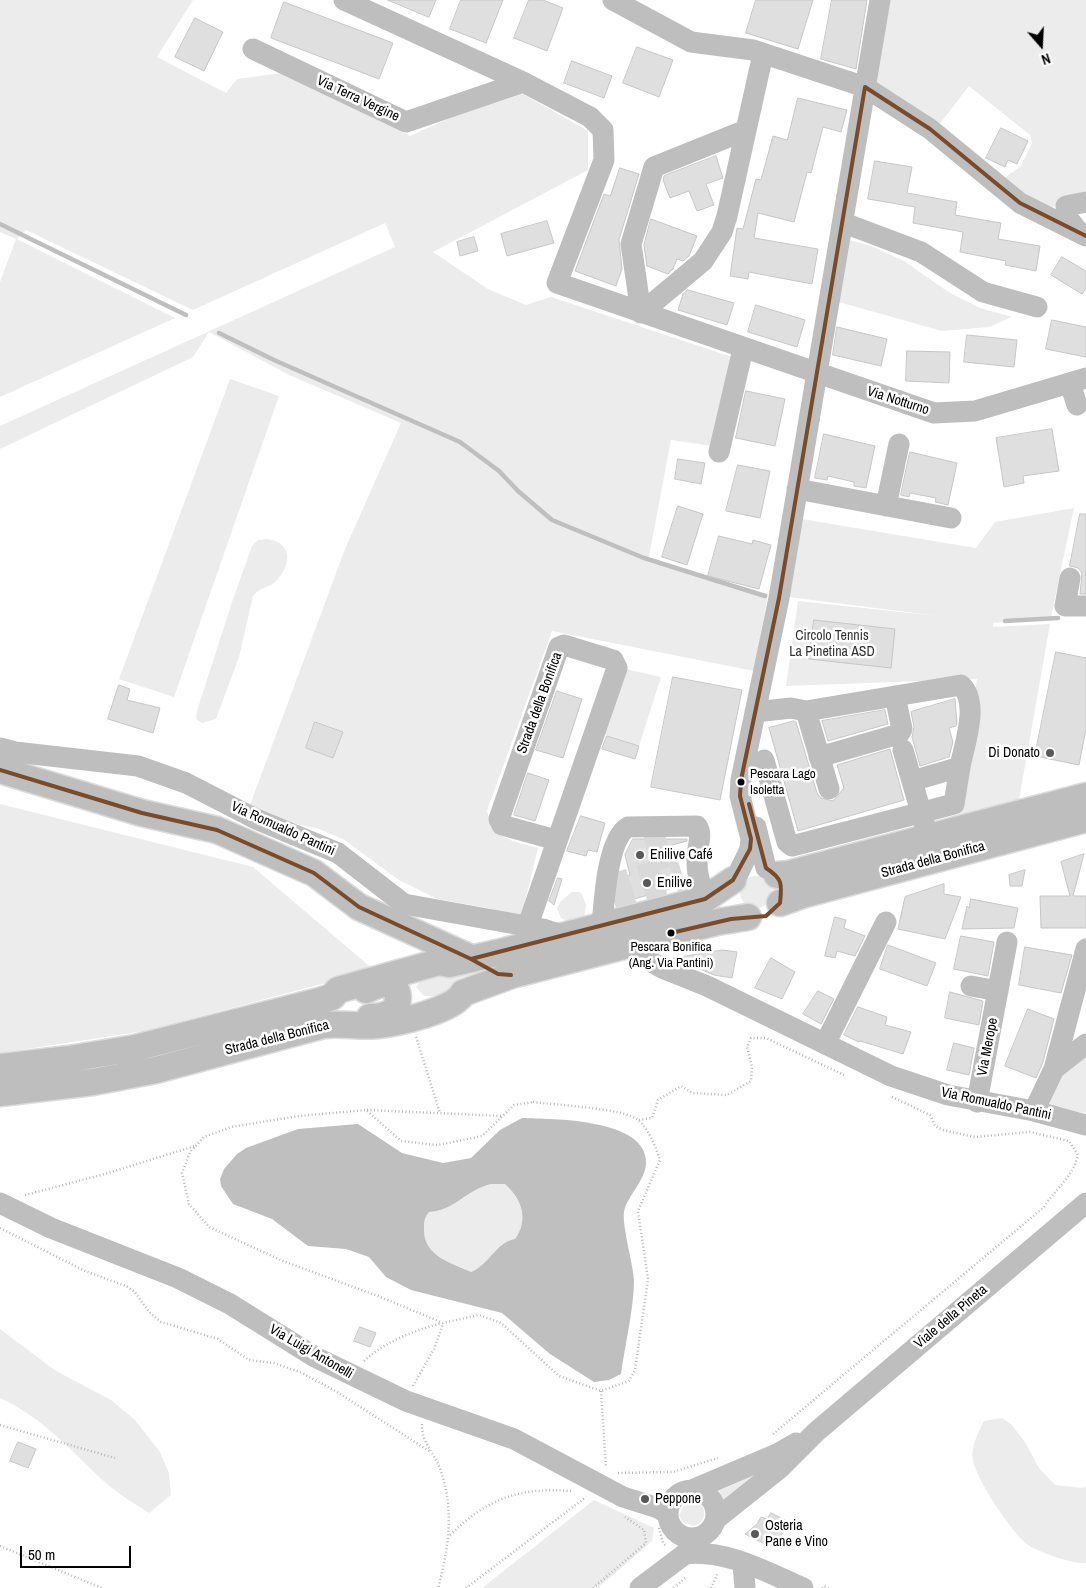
<!DOCTYPE html>
<meta charset="utf-8">
<style>
body{margin:0}
#map{position:relative;width:1086px;height:1588px;overflow:hidden;background:#fff;font-family:"Archivo Narrow",sans-serif}
canvas{display:block}
.north{position:absolute;left:1016px;top:20px;width:50px;height:50px;-webkit-text-stroke:4px #fff;paint-order:stroke;rotate:161deg;font-size:14px;font-weight:700;line-height:20px;text-align:center;color:#000}
.north::after{content:'';display:block;margin:auto;width:18px;height:22px;background:#000;clip-path:polygon(50% 0,100% 100%,50% 72%,0 100%)}
.scale{position:absolute;left:20px;top:1546px;width:111px;height:22px;box-sizing:border-box;border:2px solid #000;border-top:0;padding-left:6px;font-size:15px;line-height:18px;white-space:nowrap;color:#000;-webkit-text-stroke:4px #fff;paint-order:stroke}
</style>
<div id="map">
<canvas width="1086" height="1588"></canvas>
<div class="north">N</div>
<div class="scale">50 m</div>
</div>
<script>
const context = document.querySelector('canvas').getContext('2d');
context.lineJoin = 'round';
function fill(path, color) {
  context.fillStyle = color;
  context.fill(path, 'evenodd');
}
function trace(path, color, width, dash) {
  context.strokeStyle = color;
  context.lineWidth = width;
  context.lineCap = dash ? 'butt' : 'round';
  context.setLineDash(dash || []);
  context.stroke(path);
}
function drawText(font, color, halo, rows, align = 'center') {
  context.font = font + ' "Archivo Narrow",sans-serif';
  context.lineWidth = 5;
  context.setLineDash([]);
  context.textBaseline = 'middle';
  context.strokeStyle = halo;
  context.fillStyle = color;
  for (const [text, x, y, turn = 0] of rows) {
    context.save();
    context.translate(x, y);
    context.rotate((+turn || 0) * Math.PI / 180);
    context.textAlign = isNaN(turn) ? turn : align;
    if (halo) context.strokeText(text, 0, 0);
    context.fillText(text, 0, 0);
    context.restore();
  }
}
fill(new Path2D(`
 M0,0H193L157,57L226,93L237,79L281,73L410,136L514,89L588,131V170L433,252L488,289L526,305L551,297L732,357L713,446L671,440L648,562L768,594L754,671L552,631L487,811C494,841 512,840 538,848L521,918L488,908L437,899L399,880L343,839L319,829L279,820L250,805L345,549L401,423L289,375L209,332L193,357L0,449V426L395,247L385,223L193,310L26,230L17,239L175,318L0,397V282L16,239L0,232ZM315,722L343,732L333,758L306,748Z
 M887,0H1086V194L1045,210L1000,181L1021,166L1032,143L1030,135L969,86L935,130L873,85Z
 M846,239L871,246L904,261L950,293L980,308L1012,317L989,327L942,331L835,301Z
 M230,379L279,396L174,697L119,679Z
 M1074,508L1051,617L993,623V627L1050,624L1018,806L958,820L977,679L786,686L798,601L938,616L789,597L802,519L976,548L995,522Z
 M267,539C293,542 292,566 275,582C268,588 260,587 253,596L239,657L216,719L202,723L196,719L197,711L232,602L252,546L258,540Z
 M621,668L661,677L639,746L600,733Z
 M0,804L253,867L374,970L145,1031L0,1053Z
 M740 892a16 16 0 1 1 32 0a16 16 0 1 1-32 0Z
 M572,892H579L582,894L586,905L584,918L567,921L561,918L557,908L560,902Z
 M472,968L485,975L436,996H424L416,987L422,979Z
 M1086,1052V1113L1047,1108L1059,1075Z
 M491,1184H505C522,1199 529,1220 515,1239C496,1242 489,1265 471,1272C451,1263 424,1256 424,1230C424,1222 424,1218 429,1212C454,1211 467,1190 491,1184Z
 M0,1329L56,1371L111,1400L135,1420L160,1452L169,1473L171,1495L149,1513C132,1502 114,1491 99,1477C68,1447 40,1416 0,1398Z
 M1002,1418L1011,1424L1025,1442L1039,1468L1055,1485L1082,1488L1086,1486V1563C1075,1565 1038,1552 1028,1545C1011,1532 978,1482 973,1461C970,1448 978,1433 984,1421Z
 M757,1473L722,1502L715,1491Z
 M594,1500L654,1528L652,1541L598,1588H482Z
 M692,1501L703,1507C706,1517 703,1523 694,1526L682,1522L679,1515L685,1504Z`), '#ececec');
fill(new Path2D(`
 M522,1118C551,1119 649,1118 646,1164C645,1181 627,1196 624,1212C622,1226 633,1263 634,1280C634,1307 625,1346 621,1374L609,1380L594,1382L550,1354L502,1313L411,1290L386,1277L369,1257L346,1249L308,1246L272,1219L233,1204L221,1186L220,1179L224,1169L237,1154L246,1148L298,1129L358,1124L402,1153L443,1163L471,1158L500,1130ZM491,1184H505C522,1199 529,1220 515,1239C496,1242 489,1265 471,1272C451,1263 424,1256 424,1230C424,1222 424,1218 429,1212C454,1211 466,1190 491,1184Z`), '#bfbfbf');
trace(new Path2D(`
 M0,224L186,315
 M219,333L274,360L460,442L499,471L518,491L552,520L644,558L765,596
 M1005,621L1058,618`), '#bfbfbf', 4.5);
const building = new Path2D(`
 M388,0H436L429,17Z
 M461,0H503L486,43L450,29Z
 M529,0H543L563,8L547,51L514,38Z
 M756,0H813L798,49L746,33Z
 M832,0H867L856,69L821,59Z
 M284,2L393,43L379,79L271,38Z
 M195,18L223,32L204,71L175,57Z
 M637,47L673,60L659,97L623,83Z
 M572,61L612,76L604,98L564,83Z
 M798,98L847,110L841,132L823,127L811,173L807,172L794,222L758,213L754,238L818,249L812,284L749,272L748,279L730,276L737,228L743,229L756,179L761,180L773,136L787,140Z
 M1001,128L1028,141L1017,164L1008,160L1005,167L986,158Z
 M716,156L723,178L706,184L714,205L697,211L689,191L670,198L663,180L664,176Z
 M875,161L912,167L907,193L957,202L955,215L1001,223L998,239L1040,246L1036,271L1005,265L1006,261L960,252L963,232L913,223L915,207L868,199Z
 M620,168L639,174L619,240L622,269L616,286L575,271L604,194L610,196Z
 M651,219L697,236L689,256L683,261L677,259L673,269L668,274L647,266L644,245Z
 M547,221L554,243L507,256L501,234Z
 M474,237L478,251L460,256L457,242Z
 M1062,257L1086,271V288L1082,294L1051,275Z
 M688,290L734,303L727,325L678,310L683,294Z
 M756,305L805,320L797,347L748,332Z
 M1052,320L1086,327V357L1046,349Z
 M837,327L887,339L881,366L833,355Z
 M967,335L1017,340L1014,367L964,362Z
 M907,351L950,352L949,383L906,381Z
 M746,391L785,399L775,446L736,438Z
 M1052,429L1059,471L1023,476L1024,483L1004,487L996,438Z
 M824,434L875,446L866,488L854,486V482L828,476L827,480L815,478Z
 M910,452L957,463L948,505L935,502L936,498L910,493L909,497L901,495Z
 M678,459L705,463L701,484L675,479Z
 M738,465L770,471L760,518L726,511Z
 M678,506L703,514L687,565L662,557Z
 M1080,514H1086V594H1080L1082,573L1078,568L1070,566Z
 M719,536L752,544L753,540L771,545L759,589L708,576Z
 M814,620L895,629L891,668L809,659Z
 M1056,652L1086,658V729L1079,765L1035,756Z
 M673,677L742,690L720,800L651,787Z
 M119,685L130,689L127,700L160,708L153,733L108,719Z
 M557,691L582,699L563,758L536,750Z
 M955,699L957,723L956,726L949,728L953,742L949,757L920,766L912,737L914,727L911,712Z
 M885,710L888,724L828,741L822,721Z
 M794,721L796,722L817,793L821,798L833,801L844,788L837,765L890,749L904,800L798,831L769,728Z
 M315,722L343,732L333,758L306,748Z
 M607,736L639,746L635,759L602,749Z
 M528,773L549,780L535,821L514,815Z
 M581,816L605,823L597,852L588,850L586,856L567,851Z
 M633,839H687V841L672,845L684,885L616,904L620,878L630,875L625,855Z
 M1084,854L1073,896H1086V928H1041L1040,896H1070L1061,862Z
 M1025,870L1022,886H1010L1009,875Z
 M558,878L562,879L554,905L549,901Z
 M944,884V894L961,897L945,939L898,929L905,897Z
 M971,899L1018,908L1014,928L962,929L967,906L969,908Z
 M835,917L846,920L844,928L865,936L855,956L837,951L835,958L825,956Z
 M961,936L994,942L988,976L954,969Z
 M888,945L936,963L927,986L880,969Z
 M1025,947L1072,955L1061,993L1019,985Z
 M723,950L737,952L732,978L714,975L674,958Z
 M771,958L795,972L782,999L755,988Z
 M818,991L834,999L821,1024L803,1014Z
 M950,992L983,1001L979,1025L945,1018Z
 M858,1007L887,1017L885,1025L911,1032L903,1054L860,1041L859,1042L844,1035Z
 M1028,1009L1054,1019L1043,1062L1036,1078L1005,1066Z
 M954,1043L974,1048L969,1075L947,1070Z
 M360,1327L376,1333L370,1347L354,1341Z
 M18,1442L36,1449L28,1468L10,1461Z
 M771,1513L789,1522L776,1544L767,1539L765,1544L745,1534L757,1524L761,1517L767,1519Z`);
fill(building, '#dfdfdf');
trace(building, '#c7c7c7', 1);
trace(new Path2D(`
 M653,831L664,869
 M609,885L679,864
 M614,901L684,881`), '#d9d9d9', 21, [21, 11]);
const major = new Path2D(`
 M0,770L142,813L217,830L314,873L359,907L471,958
 M777,875L788,874L1086,796
 M780,903L802,895L1086,819
 M366,990C373,987 381,983 389,984C400,987 400,1004 393,1011C386,1016 378,1017 370,1017
 M0,1067L69,1059L135,1048L319,1001L332,997L338,990L439,962L449,964L497,953L705,899L733,880
 M0,1093L93,1082L156,1070L324,1025C342,1023 360,1027 378,1025C398,1023 455,1010 463,993L512,975L717,922L748,917`);
trace(major, '#dbdbdb', 29);
trace(new Path2D(`
 M416,1037L440,1113
 M533,1102C554,1105 624,1108 638,1120C649,1129 656,1148 660,1160L638,1211L648,1279L635,1370L629,1381L601,1391L559,1376L501,1323L479,1315L443,1323L378,1296L283,1261L209,1227L189,1204L182,1173L190,1152L204,1137L231,1127L299,1116L366,1110L401,1141L438,1145L482,1136L514,1105Z
 M367,1110L503,1116
 M639,1120L652,1118L658,1100L681,1086L692,1093L727,1095L751,1081L752,1067L747,1047L751,1038H766L844,1075
 M25,1195L105,1174L195,1146
 M0,1228L85,1271L126,1286L135,1292L149,1312L161,1322L218,1339L249,1360L274,1363L302,1373L337,1392L429,1451
 M364,1361C386,1341 413,1331 442,1323
 M413,1386L434,1349L443,1324
 M601,1391L606,1468
 M422,1424C421,1441 433,1452 439,1466C455,1507 449,1547 438,1588
 M0,1425L115,1458
 M773,1434L1044,1207C1056,1188 1073,1177 1078,1155L1069,1141L1030,1132L975,1137L943,1130L935,1126L930,1115L892,1097
 M618,1473L673,1472L718,1458
 M666,1493L675,1486
 M659,1528L663,1543L666,1546
 M450,1535C488,1498 519,1487 572,1491
 M0,1546L102,1588
 M466,1588L586,1497
 M593,1588L646,1543L644,1530L625,1517
 M674,1588L685,1578
 M711,1588L718,1573
 M822,1588L824,1586L829,1588`), '#b9b9b9', 2.5, [1, 2.5]);
trace(new Path2D(`
 M344,0L523,82L590,117L603,130L604,160L557,283L934,413L975,411L1086,378
 M613,0L691,42L753,50L865,87L930,129L1020,203L1086,236
 M253,49L406,122L523,82
 M746,130L654,167L631,244L641,313L703,261L722,232L727,216L763,54
 M844,223L921,252L983,292L1037,307
 M1079,232L1067,217L1066,206L1086,202
 M1070,383L1077,405
 M719,452L743,349
 M797,489L951,518
 M886,506L899,444
 M1070,578L1065,606H1086
 M806,711L829,789
 M755,712L791,708L806,711L961,685C980,703 964,745 960,767
 M0,748L15,752L138,766L186,783L256,819L338,853L404,904L543,929L555,933L560,946
 M903,750L925,826
 M819,757L899,734L902,729L895,696
 M764,760L787,842L792,846L954,804L960,767L912,781
 M756,827L766,868
 M738,874L750,849L751,839L740,796L741,780L779,598L880,0
 M528,925L617,668L613,660L564,645L559,647L499,819L502,825L556,840
 M602,926C604,903 607,839 628,827L697,826C702,833 699,841 698,849C695,868 699,881 705,899
 M637,942L650,961L662,968L707,986L891,1076L948,1095L1034,1111L1086,1125
 M971,986L998,991
 M826,1042L886,922
 M1054,1069L1086,949
 M977,1102L1007,942
 M1034,1111L1054,1069L1086,1044
 M0,1203L51,1228L178,1278L230,1304L315,1357L406,1401L514,1439L623,1497L658,1508L668,1514
 M692,1490L777,1454L796,1443
 M668 1514a24 24 0 1 1 48 0a24 24 0 1 1-48 0Z
 M716,1519L780,1468L816,1432L1086,1203
 M685,1554C726,1549 766,1572 803,1588
 M743,1564L745,1588
 M640,1588L685,1554L693,1542`), '#bebebe', 21);
trace(major, '#bebebe', 26);
trace(new Path2D(`
 M0,770L142,813L217,830L314,873L359,907L471,959L498,974L511,975
 M671,933L731,919L766,916L780,903C782,884 783,879 766,868L749,804
 M471,959L705,899L733,880L750,849L751,839L740,796L741,780L779,598L865,87L930,129L1020,203L1086,236`), '#7a4b2a', 4);
for (const [x, y, r, color] of [
 [1050,753,5,"#595959"],
 [741,782,4.5,"#000"],
 [640,855,5,"#595959"],
 [647,883,5,"#595959"],
 [671,933,4.5,"#000"],
 [645,1499,5,"#595959"],
 [755,1534,5,"#595959"]
]) {
  const dot = new Path2D();
  dot.arc(x, y, r, 0, 2 * Math.PI);
  context.fillStyle = color;
  context.fill(dot);
  trace(dot, '#fff', 2);
}
drawText('13px', '#000', '#fff', [
 ["Pescara Lago",750,775],
 ["Isoletta",750,791],
 ["Pescara Bonifica",671,948,"center"],
 ["(Ang. Via Pantini)",671,964,"center"]
], 'left');
drawText('14px', '#000', '#fff', [
 ["Via Terra Vergine",358,99,25],
 ["Via Notturno",898,401,18],
 ["Strada della Bonifica",540,703,-70],
 ["Via Romualdo Pantini",283,829,24],
 ["Strada della Bonifica",933,860,-15],
 ["Strada della Bonifica",277,1038,-14],
 ["Via Merope",988,1047,-79],
 ["Via Romualdo Pantini",996,1104,12],
 ["Viale della Pineta",951,1317,-40],
 ["Via Luigi Antonelli",311,1352,30]
]);
drawText('14px', '#333', '#fff', [
 ["Circolo Tennis",832,636],
 ["La Pinetina ASD",832,652]
]);
drawText('14px', '#000', '#fff', [
 ["Di Donato",1040,753,"right"],
 ["Enilive Café",650,855],
 ["Enilive",657,883],
 ["Peppone",655,1499],
 ["Osteria",765,1526],
 ["Pane e Vino",765,1542]
], 'left');
</script>
